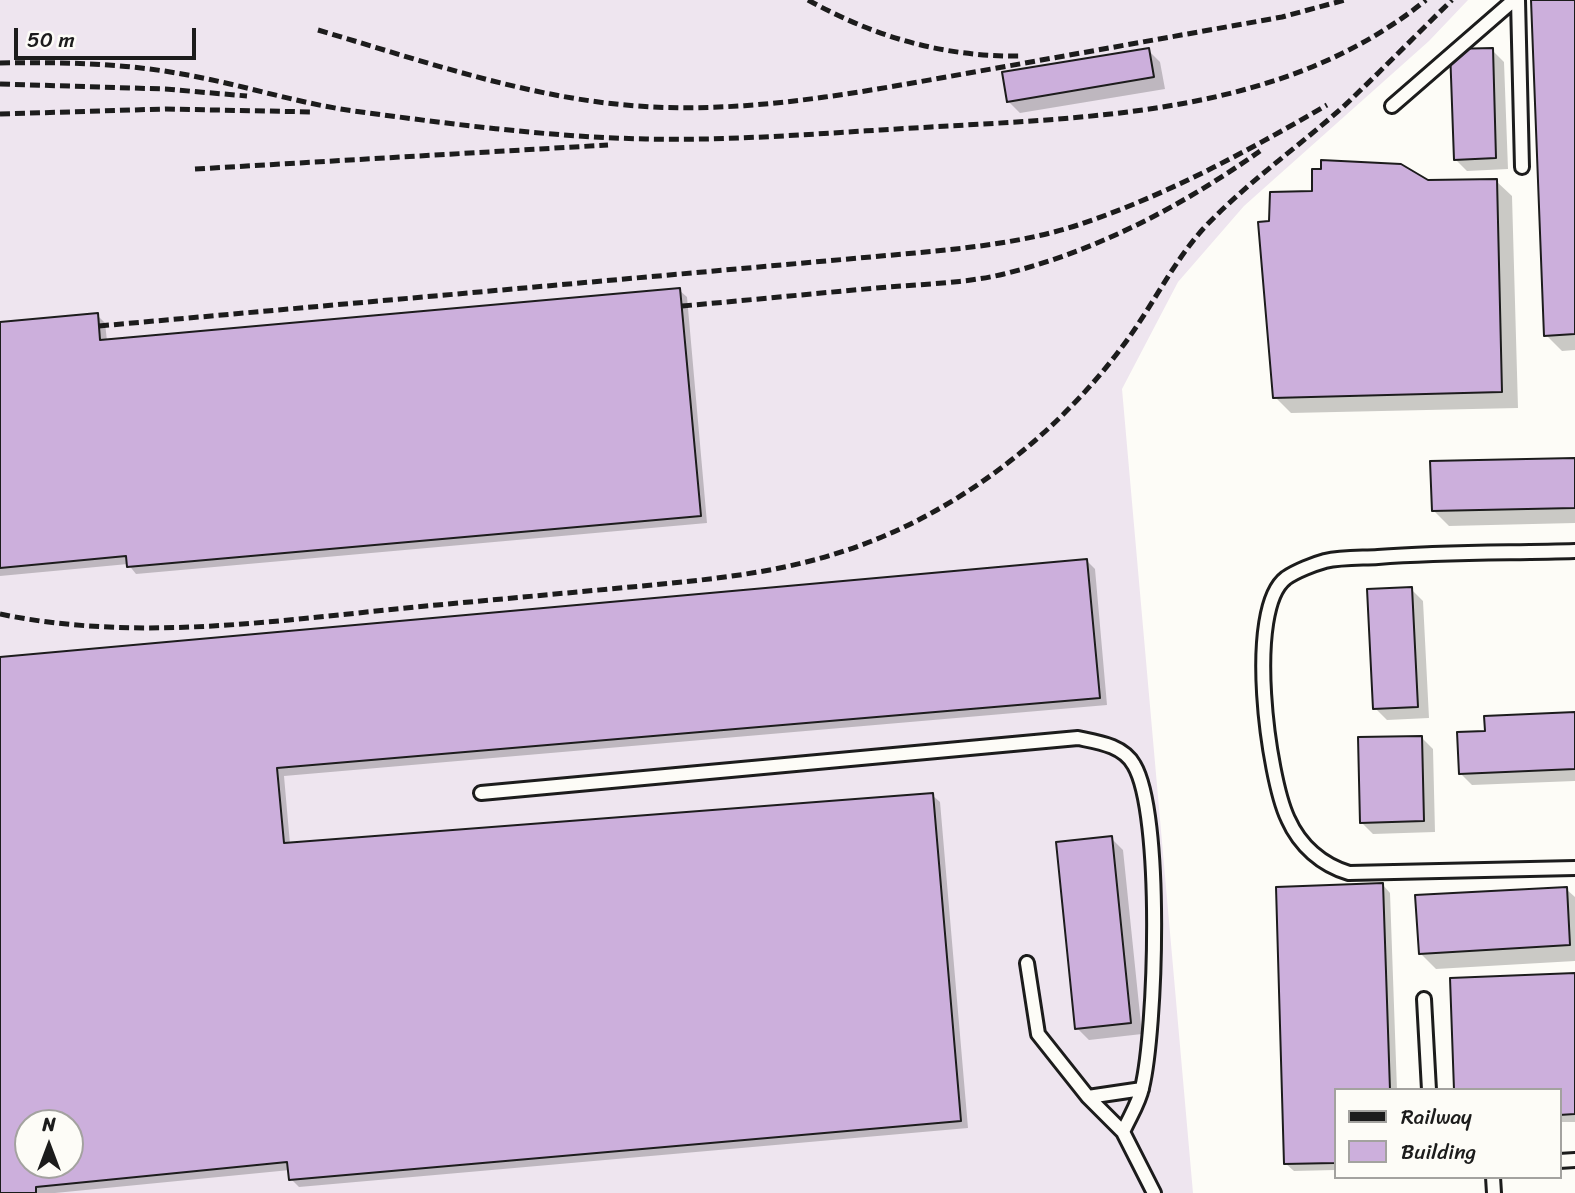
<!DOCTYPE html>
<style>
body{margin:0}
#map{position:relative;width:1575px;height:1193px;overflow:hidden;background:#fdfcf7;font-family:Sriracha,sans-serif}
canvas{display:block}
.legend{position:absolute;left:1334px;top:1088px;width:228px;height:91px;box-sizing:border-box;background:#fdfcf7;border:2px solid #a3a29f;margin:0;padding:9px 12px;list-style:none;font-size:21px;color:#1c1c1c}
.legend li{display:flex;align-items:center;gap:14px;height:35px}
.legend b{width:35px;border:2px solid #a3a29f}
.north{position:absolute;left:14px;top:1109px;width:70px;height:70px;box-sizing:border-box;background:#fdfcf7;border:2px solid #a3a29f;border-radius:50%;rotate:0deg;font-size:19px;font-weight:700;line-height:28px;text-align:center;color:#1c1c1c}
.north::after{content:'';display:block;margin:auto;width:24px;height:32px;background:#1c1c1c;clip-path:polygon(50% 0,100% 100%,50% 72%,0 100%)}
.scale{position:absolute;left:14px;top:28px;width:182px;height:32px;box-sizing:border-box;border:4px solid #1c1c1c;border-top:0;padding-left:9px;font-size:21px;line-height:24px;white-space:nowrap;color:#1c1c1c;-webkit-text-stroke:5px #fdfcf7;paint-order:stroke}
</style>
<div id="map">
<canvas width="1575" height="1193"></canvas>
<ul class="legend">
<li><b style="height:9px;background:#1c1c1c"></b>Railway</li>
<li><b style="height:19px;background:#ccafdc"></b>Building</li>
</ul>
<div class="north">N</div>
<div class="scale">50 m</div>
</div>
<script>
const context = document.querySelector('canvas').getContext('2d');
context.lineJoin = 'round';
function fill(path, color) {
  context.fillStyle = color;
  context.fill(path, 'evenodd');
}
function trace(path, color, width, dash) {
  context.strokeStyle = color;
  context.lineWidth = width;
  context.lineCap = dash ? 'butt' : 'round';
  context.setLineDash(dash || []);
  context.stroke(path);
}
fill(new Path2D(`
 M0,0H1468L1429,41L1244,206L1178,282L1122,389L1193,1193H0ZM28,1123H70V1165H28Z`), '#eee5ef');
fill(new Path2D(`
 M1532,0H1575V350L1562,351L1546,335Z
 M1148,50L1160,62L1165,89L1020,113L1008,101Z
 M1492,50L1504,62L1508,169L1467,171L1455,159Z
 M1496,181L1512,196L1518,408L1291,413L1275,397L1271,223L1313,192L1427,182Z
 M679,290L687,297L707,523L136,574L128,564L0,576V324L97,315L105,323L107,341Z
 M1575,459V523L1449,526L1433,510Z
 M1087,561L1095,569L1107,705L284,776L290,844L932,795L940,802L968,1128L299,1187L291,1179L290,1170L55,1193H0V658ZM28,1123H70V1165H28Z
 M1411,589L1423,601L1429,718L1387,720L1375,708Z
 M1575,714V781L1472,785L1460,773L1487,733Z
 M1421,737L1433,749L1435,832L1373,834L1361,822Z
 M1111,838L1123,850L1142,1034L1089,1040L1077,1028Z
 M1383,885L1390,893L1397,1090H1335V1170L1294,1171L1286,1164Z
 M1566,889L1575,897V961L1436,969L1420,953Z
 M1575,975V1122H1559V1090Z`), '#0003');
const building = new Path2D(`
 M1531,0H1575V334L1544,336Z
 M1149,48L1154,77L1007,102L1002,72Z
 M1493,48L1496,158L1454,160L1450,49Z
 M1321,160L1401,164L1428,180L1497,179L1502,392L1273,398L1258,222L1269,221L1270,192L1312,191V169H1321Z
 M680,288L701,516L127,567L126,556L0,568V322L98,313L100,340Z
 M1575,458V508L1432,511L1430,461Z
 M1087,559L1100,698L277,768L284,843L933,793L961,1121L289,1180L287,1162L36,1187V1193H0V657ZM28,1123H70V1165H28Z
 M1412,587L1418,707L1373,709L1367,589Z
 M1575,712V769L1459,774L1457,732L1485,731L1484,716Z
 M1422,736L1424,821L1360,823L1358,737Z
 M1112,836L1131,1023L1075,1029L1056,842Z
 M1383,883L1390,1090H1335V1163L1284,1164L1276,887Z
 M1567,887L1570,945L1419,954L1415,895Z
 M1575,973V1114L1559,1115V1090H1454L1450,978Z`);
fill(building, '#ccafdc');
trace(building, '#1c1c1c', 2);
const service = new Path2D(`
 M1518,0L1522,167
 M1392,106L1514,0
 M1575,551C1510,553 1444,552 1378,557C1361,558 1342,557 1325,561C1314,564 1296,571 1286,578C1245,609 1268,777 1288,819C1300,846 1322,865 1349,873L1575,868
 M481,793L1078,738C1097,742 1123,745 1134,765C1163,814 1156,1030 1142,1088C1139,1103 1129,1118 1123,1132
 M1027,963L1038,1034L1088,1097L1123,1132L1154,1193
 M1424,999L1429,1090
 M1088,1097L1142,1089
 M1559,1161L1575,1160
 M1493,1177L1494,1193`);
trace(service, '#1c1c1c', 18);
trace(service, '#fdfcf7', 12);
trace(new Path2D(`
 M808,0C875,37 943,57 1020,56
 M318,30C423,61 528,98 637,106C747,114 856,93 963,74C1070,55 1176,36 1282,17L1345,0
 M0,63C61,62 122,63 182,74C240,84 296,103 354,111C450,124 549,137 646,139C741,141 836,132 931,127C1101,117 1287,113 1426,0
 M0,84L165,89L247,96
 M0,114L165,109L314,112
 M195,169L608,145
 M682,306C750,300 819,293 888,287C926,284 966,283 1004,274C1097,251 1182,206 1260,151
 M99,326L915,253C969,248 1026,242 1078,225C1165,196 1248,151 1327,105
 M0,614C144,644 293,618 437,605C502,599 566,593 631,587C704,580 777,574 847,550C954,515 1055,437 1122,347C1151,309 1171,265 1203,229C1246,183 1297,148 1343,107C1380,72 1416,35 1452,0`), '#1c1c1c', 5, [10, 5]);
</script>
